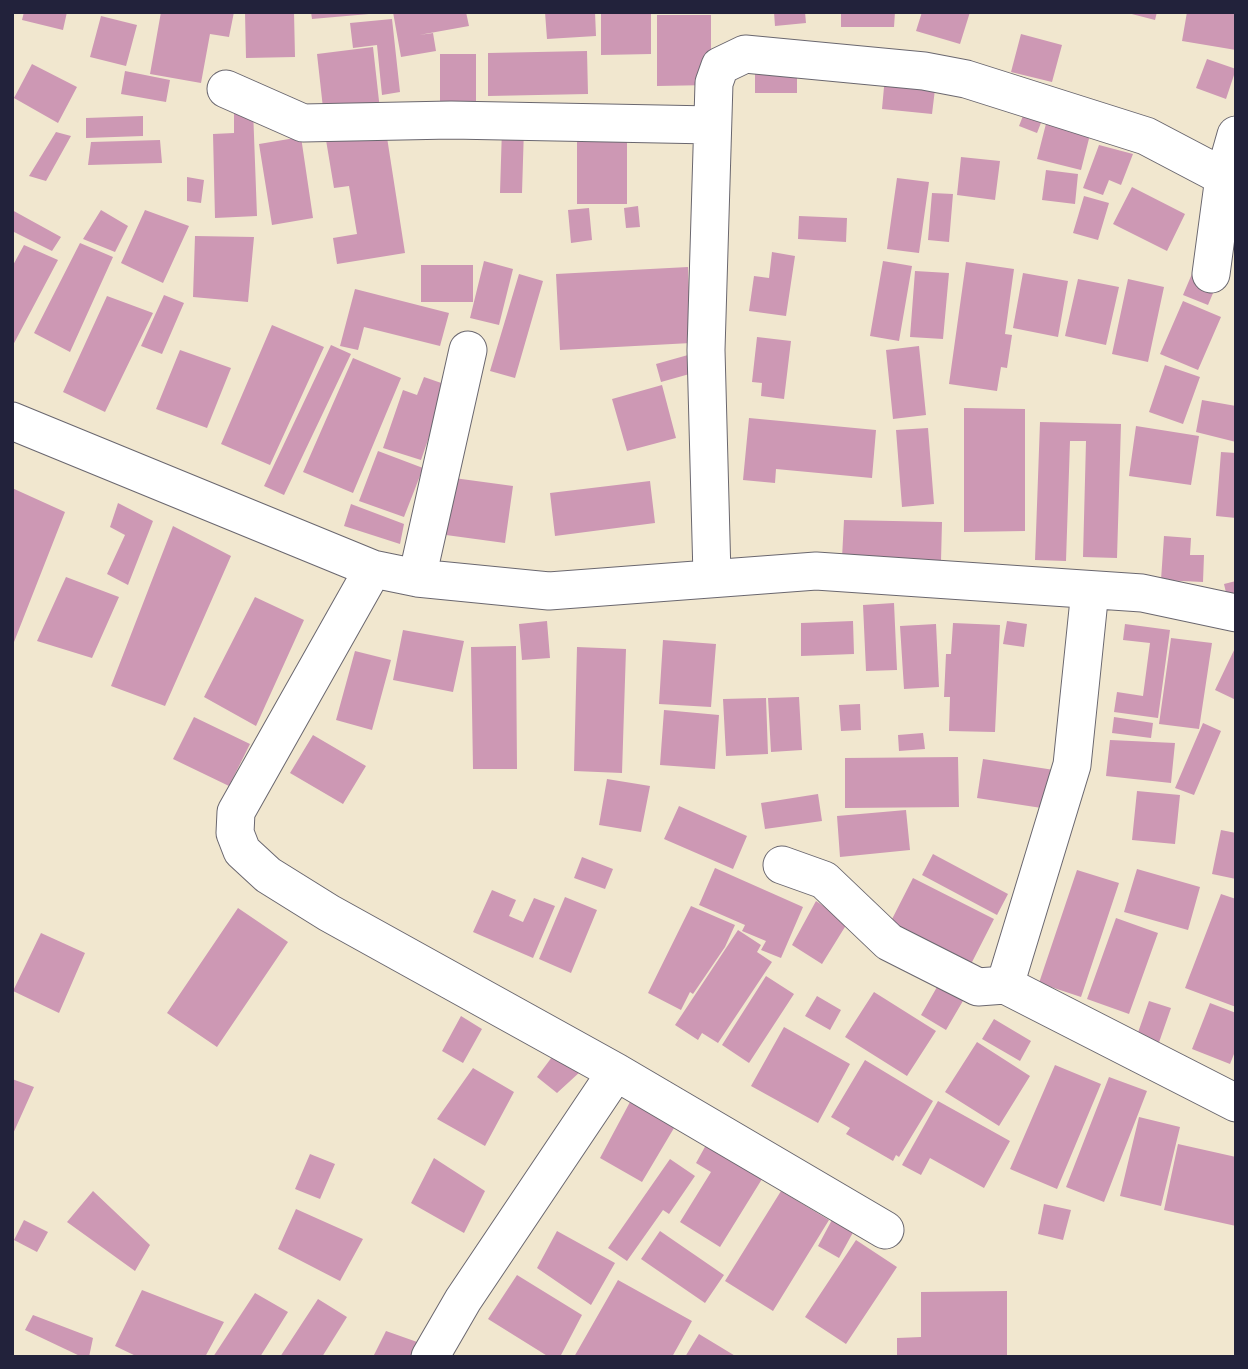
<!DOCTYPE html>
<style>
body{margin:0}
#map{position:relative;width:1248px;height:1369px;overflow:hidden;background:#f1e7cf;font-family:Itim,sans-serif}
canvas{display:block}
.frame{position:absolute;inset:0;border:14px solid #22223b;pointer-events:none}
</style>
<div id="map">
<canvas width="1248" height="1369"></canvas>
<div class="frame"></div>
</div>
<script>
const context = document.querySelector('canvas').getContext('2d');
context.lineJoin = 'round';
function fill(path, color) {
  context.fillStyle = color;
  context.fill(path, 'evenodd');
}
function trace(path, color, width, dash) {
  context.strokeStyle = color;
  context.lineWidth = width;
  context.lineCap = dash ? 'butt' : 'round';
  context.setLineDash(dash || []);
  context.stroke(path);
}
fill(new Path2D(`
 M24,12H67L63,30L22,20Z
 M161,12H234L229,37L210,34L201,83L150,74Z
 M245,12H294L295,57L246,58Z
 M311,12H369V14L312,19Z
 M393,12H466L469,26L419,35L433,33L436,51L401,57Z
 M545,12H595L596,36L547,39Z
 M601,12H651V54L601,55Z
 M774,12H805L806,23L775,26Z
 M841,12H895L894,27H841Z
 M922,12H970L960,44L916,31Z
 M1124,12H1157L1155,20Z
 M1187,12H1236V50L1182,41Z
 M657,15H711V85L657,86Z
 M101,16L137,25L126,66L90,57Z
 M392,19L400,92L382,95L377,45L353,48L350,23Z
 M1021,34L1062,45L1052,82L1011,72Z
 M373,47L380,110L324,117L317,54Z
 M587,51L588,94L488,96V53Z
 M440,54H476V101H440Z
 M1207,59L1236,69L1226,99L1196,88Z
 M32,64L77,87L58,123L14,98Z
 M755,69H797V93H755Z
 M125,71L170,80L166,102L121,94Z
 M885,76L936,81L932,114L882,109Z
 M1030,98L1048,105L1037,133L1019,126Z
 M234,109H253L257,216L215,218L213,134L234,133Z
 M1049,112L1093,123L1081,170L1037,159Z
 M143,116V136L86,138V118Z
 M502,128H524L522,193H500Z
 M577,129H627V204H577Z
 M386,131L405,253L337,264L333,238L357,234L349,186L334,188L326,140Z
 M56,132L71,136L46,181L29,176Z
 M301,137L313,218L272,225L259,144Z
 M160,140L162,163L88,165L91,142Z
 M1099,145L1133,154L1121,185L1109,180L1103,195L1083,188Z
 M961,157L1000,161L995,200L957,195Z
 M1046,170L1078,174L1075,204L1042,200Z
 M187,177L204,180L201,203L187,201Z
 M897,178L929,182L919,253L887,249Z
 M1132,187L1185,214L1167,251L1113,224Z
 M932,193L953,194L949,242L928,240Z
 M1084,196L1109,203L1098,240L1073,233Z
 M638,206L640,227L626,228L624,208Z
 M589,208L592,240L571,243L568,210Z
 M12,210L61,237L52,251L12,231Z
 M101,210L128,226L115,252L83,239Z
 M145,210L189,226L163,283L121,263Z
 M799,216L847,218L846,242L798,239Z
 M195,236L254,237L248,302L193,297Z
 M80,243L113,257L70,352L34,333Z
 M24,245L58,260L12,347V267Z
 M772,252L795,256L786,316L749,311L754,276L769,278Z
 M484,261L513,269L499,325L470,318Z
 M883,261L912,266L899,341L870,336Z
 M966,262L1014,269L1005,334L1012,335L1007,368L1001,367L997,391L949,384Z
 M421,265H473V302H421Z
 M688,267L691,343L560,350L556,274Z
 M1194,269L1219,279L1208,305L1183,295Z
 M915,271L949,273L943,339L910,337Z
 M1023,273L1068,281L1058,337L1013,328Z
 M519,274L543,281L515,378L490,371Z
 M1078,279L1119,287L1106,345L1065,336Z
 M1128,279L1164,287L1148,362L1112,354Z
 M355,289L449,313L440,346L364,327L358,350L340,346Z
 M164,295L184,303L162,354L141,346Z
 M107,296L153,313L105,412L63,392Z
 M1183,301L1221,317L1198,370L1160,354Z
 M272,325L324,347L270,465L221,444Z
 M757,337L791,341L784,399L761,396L762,383L752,382Z
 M331,345L351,354L284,495L264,486Z
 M919,346L926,415L893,419L886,350Z
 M180,350L231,368L207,428L156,409Z
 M688,355L693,373L661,382L656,364Z
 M353,358L401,378L353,493L303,472Z
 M1165,365L1200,377L1183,424L1149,412Z
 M424,377L447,385L421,460L383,448L403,390L417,395Z
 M662,385L676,438L627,451L612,399Z
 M1202,400L1236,406V442L1196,432Z
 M964,408L1025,409V531L964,532Z
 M749,418L876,430L872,478L776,469L775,483L743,480Z
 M1040,422L1121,424L1117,558L1083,557L1086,441H1070L1066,561L1035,560Z
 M1136,426L1199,436L1191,485L1129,476Z
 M928,428L934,504L902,507L896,430Z
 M378,451L423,468L404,517L359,501Z
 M1221,452L1236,453V518L1216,516Z
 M454,478L513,486L505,543L446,535Z
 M650,481L655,523L555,536L550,493Z
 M12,488L65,512L14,642L12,641Z
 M118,503L153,521L128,585L107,574L125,535L110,527Z
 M351,504L404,524L400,544L344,526Z
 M844,520L942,522L941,561L842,558Z
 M173,526L231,556L165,706L111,686Z
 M1164,536L1191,538L1190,555H1204L1203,582L1161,580Z
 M66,577L119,597L92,658L37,641Z
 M1236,581V599L1228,601L1224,584Z
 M255,597L304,620L256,726L204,697Z
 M894,603L897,670L866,671L863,605Z
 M547,621L550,658L522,660L519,624Z
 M853,621L854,654L801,656V623Z
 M1007,621L1027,624L1024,647L1003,644Z
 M953,623L1000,625L995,732L949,731L950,697H944L946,654H951Z
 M936,624L939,687L904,689L900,626Z
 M1125,624L1170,630L1158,718L1114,712L1117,692L1143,696L1150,643L1123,640Z
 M403,630L464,641L453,692L393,680Z
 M1171,638L1212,643L1199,729L1159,724Z
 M663,640L716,644L711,707L659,704Z
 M516,646L517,769H473L471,647Z
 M1236,646V700L1215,690Z
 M577,647L626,649L622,773L574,771Z
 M355,651L391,660L372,730L336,720Z
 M799,697L802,750L771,752L768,698Z
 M766,698L768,754L726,756L723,699Z
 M860,704L861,730L841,731L839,705Z
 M664,710L719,715L715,769L660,765Z
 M194,717L250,744L229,786L173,759Z
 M1114,717L1153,723L1151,738L1112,733Z
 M1203,723L1221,731L1194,795L1175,788Z
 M923,733L925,749L899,751L898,735Z
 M313,735L366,766L343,804L290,773Z
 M1110,740L1175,743L1171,783L1106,776Z
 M958,757L959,807L845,808V758Z
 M983,759L1054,770L1048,809L977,798Z
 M607,779L650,786L641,832L599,825Z
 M1137,791L1180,795L1175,844L1132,840Z
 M818,794L822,821L765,829L761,803Z
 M679,806L747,836L733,869L664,839Z
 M906,810L910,850L840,857L837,816Z
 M1221,830L1236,833V879L1212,874Z
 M933,854L1008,894L997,915L922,875Z
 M582,857L613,869L605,889L574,878Z
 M715,868L803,907L781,958L761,950L766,941L742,931L745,925L699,905Z
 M1137,869L1200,887L1188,930L1124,912Z
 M1077,870L1119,883L1081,997L1039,983Z
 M913,878L994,919L970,966L889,925Z
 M492,890L516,900L509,916L523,922L534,898L555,906L533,958L473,932Z
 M1221,894L1236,899V1007L1185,988Z
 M565,897L597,910L571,973L539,959Z
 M816,901L848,922L822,964L792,945Z
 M691,906L735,925L725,947L693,994L690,992L681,1010L648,993Z
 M238,908L288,942L217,1047L167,1013Z
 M1116,918L1158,933L1129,1014L1087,999Z
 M738,930L761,945L757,952L772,962L718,1043L702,1033L698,1040L675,1025Z
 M41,933L85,953L59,1013L13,991Z
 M766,976L794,994L749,1063L722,1045Z
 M941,980L967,994L946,1030L921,1015Z
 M874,992L936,1031L907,1076L845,1037Z
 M817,996L841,1010L830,1030L805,1016Z
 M1149,1001L1171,1008L1156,1051L1134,1044Z
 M1210,1003L1236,1013V1049L1230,1064L1192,1049Z
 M461,1016L482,1029L463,1063L442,1051Z
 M994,1019L1031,1041L1020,1061L982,1039Z
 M784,1027L850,1064L818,1123L751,1086Z
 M977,1042L1030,1076L999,1126L945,1092Z
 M555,1053L581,1071L557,1093L537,1077Z
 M865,1060L933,1101L899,1157L896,1155L893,1161L846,1134L850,1128L831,1117Z
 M1055,1065L1101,1084L1057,1189L1010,1169Z
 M473,1068L514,1092L485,1146L437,1119Z
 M1109,1077L1147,1091L1104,1202L1066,1187Z
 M12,1079L34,1087L12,1136Z
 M938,1101L1010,1141L984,1188L930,1158L921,1175L902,1165Z
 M630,1102L674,1128L642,1182L600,1158Z
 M1139,1117L1180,1127L1161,1206L1120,1196Z
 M1178,1144L1236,1157V1226L1164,1210Z
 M706,1145L762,1179L720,1247L680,1222L711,1172L696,1163Z
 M310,1154L335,1164L320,1199L295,1189Z
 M434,1158L485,1191L464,1233L411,1203Z
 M670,1159L695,1176L669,1214L663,1210L627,1261L608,1248Z
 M93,1191L150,1245L135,1271L67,1222Z
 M781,1191L829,1220L773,1311L725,1281Z
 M1044,1204L1071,1210L1063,1240L1038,1234Z
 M296,1209L363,1239L340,1281L278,1249Z
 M834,1216L856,1227L839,1258L818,1246Z
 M24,1220L48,1232L37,1252L14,1240Z
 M557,1231L615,1263L591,1305L537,1268Z
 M660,1231L724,1275L705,1303L641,1259Z
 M856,1240L897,1267L846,1344L805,1317Z
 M517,1275L582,1315L560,1357H549L488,1319Z
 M618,1280L692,1321L672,1357H574Z
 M142,1290L224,1322L205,1357H138L115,1346Z
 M1007,1291V1357H897V1338L921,1337V1292Z
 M255,1293L288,1312L260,1357H213Z
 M318,1299L347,1317L322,1357H280Z
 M33,1315L93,1338L89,1357H82L25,1330Z
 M386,1331L420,1343L413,1357H373Z
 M699,1334L737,1357H685Z`), '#cd98b4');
const minor = new Path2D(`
 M226,89L303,123L451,120L712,125
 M1211,274L1224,177L1236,135
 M12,421L373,569L417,578L549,591L816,571L1142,593L1236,613
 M373,569L236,812L235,833L242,851L268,875L329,913L616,1072L885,1230
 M712,576L706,350L714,83L720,66L745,54L924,71L966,79L1146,136L1224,177
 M417,578L468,350
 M782,865L824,880L889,942L978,987L1005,985L1236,1103
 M1005,985L1072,765L1090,590
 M430,1357L463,1300L616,1072`);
trace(minor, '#6a676f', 39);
trace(minor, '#fff', 37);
</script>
